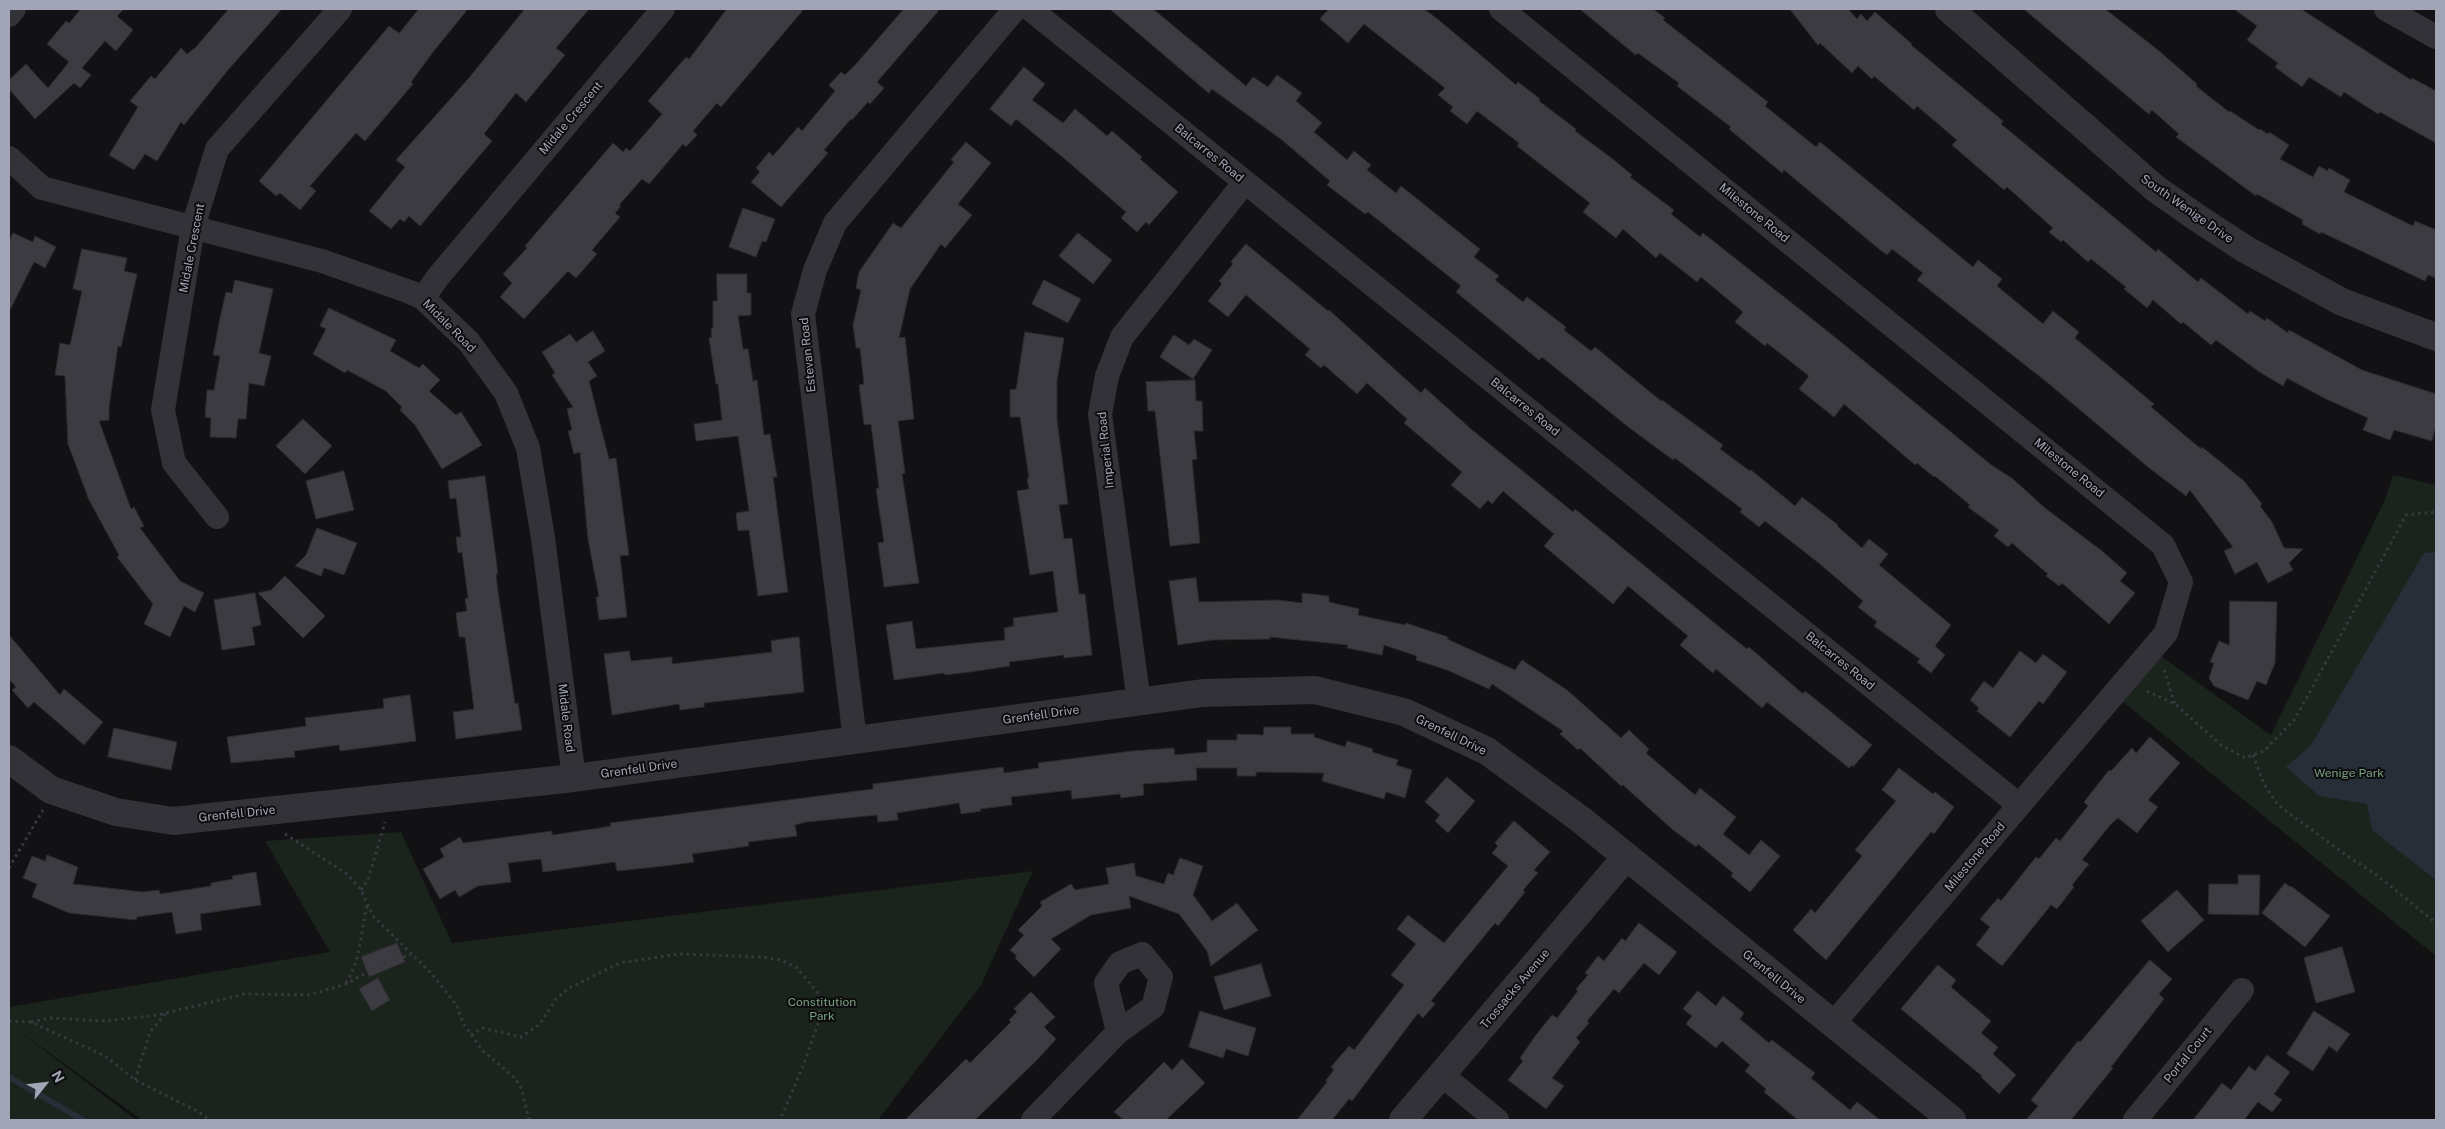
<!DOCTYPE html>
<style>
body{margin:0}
#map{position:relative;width:2445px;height:1129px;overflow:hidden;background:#121113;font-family:"Public Sans",sans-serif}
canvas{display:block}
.frame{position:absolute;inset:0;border:10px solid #a2a5b5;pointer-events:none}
.north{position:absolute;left:20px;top:1059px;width:50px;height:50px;-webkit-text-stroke:4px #0d0c0e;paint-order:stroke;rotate:61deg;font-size:14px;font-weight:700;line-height:20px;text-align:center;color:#a2a5b5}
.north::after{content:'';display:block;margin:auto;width:18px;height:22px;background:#a2a5b5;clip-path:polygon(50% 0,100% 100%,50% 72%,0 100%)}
</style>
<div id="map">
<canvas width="2445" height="1129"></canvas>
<div class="frame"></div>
<div class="north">N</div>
</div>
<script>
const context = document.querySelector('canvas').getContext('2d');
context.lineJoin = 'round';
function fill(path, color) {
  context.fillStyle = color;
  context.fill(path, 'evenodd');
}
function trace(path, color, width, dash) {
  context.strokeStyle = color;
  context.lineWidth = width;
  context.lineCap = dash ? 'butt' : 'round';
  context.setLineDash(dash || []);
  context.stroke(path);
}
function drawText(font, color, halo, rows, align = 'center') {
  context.font = font + ' "Public Sans",sans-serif';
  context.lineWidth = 4;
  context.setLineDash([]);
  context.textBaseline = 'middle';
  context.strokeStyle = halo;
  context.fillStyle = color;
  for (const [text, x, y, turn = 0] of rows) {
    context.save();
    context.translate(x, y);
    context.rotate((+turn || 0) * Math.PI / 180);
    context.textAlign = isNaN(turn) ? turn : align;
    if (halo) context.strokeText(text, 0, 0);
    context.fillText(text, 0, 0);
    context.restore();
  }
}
fill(new Path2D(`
 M2393,475L2436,485V956L2122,701L2161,656L2271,735L2384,502Z
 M401,832L452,943L1033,871L981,985L878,1120H142L15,1028L136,1120H9V1007L330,952L265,841Z`), '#1b231d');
fill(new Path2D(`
 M2436,552V880L2372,830L2367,804L2319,796L2286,767L2311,745L2424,553Z`), '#272e37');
trace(new Path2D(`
 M9,1077L83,1120`), '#272e37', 6);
const building = new Path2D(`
 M81,9H124L117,16L133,30L116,51L105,41L82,68L91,75L80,88L74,83L35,119L9,89V80L26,64L48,88L69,62L47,44L66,21L69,23Z
 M229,9H282L228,70L184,125L181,122L157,161L145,154L134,170L109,155L138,107L130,101L151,76L155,79L181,48L187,54L195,48Z
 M419,9H468L433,52L411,82L413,84L365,141L356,133L310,186L316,191L300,210L280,193L276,196L259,181L389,26L399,33Z
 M525,9H589L556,48L565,55L526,102L516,93L484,134L492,141L420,226L409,216L404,222L400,219L391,229L369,211L405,167L396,160L468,79Z
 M727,9H804L721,107L717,103L693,131L697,135L686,147L683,144L649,184L642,179L619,205L621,206L615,213L620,217L592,250L597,254L576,278L568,271L524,319L500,297L512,283L503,274L527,248L525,246L613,143L623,152L626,148L630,151L662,114L648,101L686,57L689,59Z
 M904,9H940L877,82L884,88L870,104L868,102L852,120L851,119L824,150L828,153L781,207L751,182L760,172L756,168L769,152L773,156L798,127L802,131L835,91L829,85L841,72L845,75L856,64Z
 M1110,9H1153L1246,86L1253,77L1268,87L1277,75L1302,93L1296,101L1322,123L1314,132L1347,160L1354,151L1371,165L1367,170L1396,193L1401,186L1480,249L1474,257L1499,276L1495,280L1523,302L1527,297L1566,327L1564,330L1591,351L1595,347L1661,401L1662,400L1723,445L1720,449L1750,471L1751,470L1795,506L1802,497L1838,525L1837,526L1862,548L1869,539L1888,554L1879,565L1951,625L1935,646L1945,655L1931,673L1917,662L1920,659L1874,626L1877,622L1858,607L1863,601L1820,564L1765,521L1759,527L1740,512L1742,509L1675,458L1673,460L1627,426L1542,357L1539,360L1456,292L1461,286L1368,212L1365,214L1327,185L1330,181L1282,140L1212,89L1209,93Z
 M1329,9H1424L1440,21L1516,85L1518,82L1531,92L1540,99L1539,101L1576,129L1575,131L1614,160L1632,175L1630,177L1674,210L1671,214L1700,237L1703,233L1831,334L1990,464L2013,479L2045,508L2102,551L2127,573L2120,581L2135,593L2109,624L2062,583L2059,586L2046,576L2048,574L2012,543L2008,547L1994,536L1999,530L1968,507L1970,505L1935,476L1934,477L1917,463L1915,465L1844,404L1834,417L1799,389L1809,376L1767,343L1765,346L1735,322L1743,312L1701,277L1697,282L1660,253L1656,258L1623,229L1616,238L1583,212L1590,203L1517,146L1519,143L1477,111L1467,124L1450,111L1453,107L1438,95L1445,88L1364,24L1348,43L1320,19Z
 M1580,9H1653L1665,18L1663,20L1768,102L1765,106L1816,147L1820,142L1973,267L1978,260L2002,279L1997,286L2043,324L2053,311L2079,332L2075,338L2154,404L2151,407L2201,449L2202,447L2244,481L2262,504L2260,506L2272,522L2284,548L2303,549L2289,563L2293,570L2268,583L2257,562L2235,574L2224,551L2233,547L2190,490L2186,496L2148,467L2048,383L1917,280L1923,273L1892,249L1887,255L1879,249L1784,170L1782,173L1729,129L1731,127L1677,86L1679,83L1638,53L1636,55Z
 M1790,9H1848L1857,19L1861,14L1867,21L1875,12L1912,44L1911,45L2003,121L2001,124L2156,252L2158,249L2198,282L2201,278L2248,314L2250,311L2265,321L2267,318L2288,333L2289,330L2362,370L2436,394V425L2432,441L2394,430L2390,440L2363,430L2368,418L2324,398L2287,378L2283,386L2258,371L2216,340L2211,345L2183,322L2181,324L2153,300L2147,308L2124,289L2126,287L2091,259L2088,262L2063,240L2061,242L2049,232L2053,228L2007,187L2004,190L1952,145L1957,140L1917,106L1914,110L1874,76L1872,79L1858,66L1852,73L1820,43L1818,45Z
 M2024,9H2105L2158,50L2197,84L2196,86L2229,112L2230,111L2259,130L2260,129L2268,134L2269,132L2289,145L2280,159L2313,177L2319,166L2328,171L2329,168L2350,180L2344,192L2413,226L2415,221L2436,230V278L2428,275L2425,281L2321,232L2320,234L2302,224L2303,220L2257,194L2256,196L2176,137L2179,134L2152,110L2149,114Z
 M2234,9H2301L2411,80L2412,78L2436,91V143L2380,112L2378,114L2344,92L2341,97L2309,77L2302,87L2275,67L2278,63L2247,40L2257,26Z
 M1024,67L1045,84L1032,100L1063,123L1075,109L1107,136L1112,131L1142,157L1140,159L1178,192L1149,225L1146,222L1137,232L1121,218L1126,212L1066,160L1016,119L1011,126L990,109Z
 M966,142L991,163L958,204L972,215L945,248L941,244L910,289L899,338L905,337L914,419L898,421L905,473L902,474L919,583L884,587L878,543L884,542L876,489L879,488L871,424L864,425L859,385L864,384L860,348H856L853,325L861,290L856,288L859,272L893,223L901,228L954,162L951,160Z
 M743,208L775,219L766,242L762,241L756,257L729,247Z
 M13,233L33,242L35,236L56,247L45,268L34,262L9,312V242Z
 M1078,233L1112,260L1093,284L1059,256Z
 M1246,244L1328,311L1329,310L1421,393L1425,388L1471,429L1573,512L1575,509L1728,634L1747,649L1749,647L1803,694L1805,691L1872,745L1853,767L1852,765L1849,768L1767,702L1762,708L1716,669L1713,673L1680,645L1688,636L1628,586L1613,604L1544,546L1554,534L1503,491L1492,504L1488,500L1480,509L1451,485L1462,472L1404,423L1407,419L1367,383L1357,394L1324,365L1321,368L1305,355L1310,349L1246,295L1228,317L1208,301L1222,284L1219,281L1233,264L1231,262Z
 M82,249L127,258L124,271L137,274L121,347L118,346L109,407V420L99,421L131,509L134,507L144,526L140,528L180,581L204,593L195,612L184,606L170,637L144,624L153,604L117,557L119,555L89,500L68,444L65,376L55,375L60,343L70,345L82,291L73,289Z
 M717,274H747V293H751V315L738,316L743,349H748L753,381L757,380L764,435L770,434L777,477H773L788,592L758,596L749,530L738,531L736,513L749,511L738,436L696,441L694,424L722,420L718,384H716L709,338L712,337L711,329L713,328V301H717Z
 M235,280L273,289L259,353L271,356L264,386L249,383L246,419H238L236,438L210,437L211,418L205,417L207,390H214L220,356L213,355L220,318L226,292L232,293Z
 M1044,280L1081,299L1068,323L1032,304Z
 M329,308L396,340L390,351L419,368L423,364L440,380L429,391L456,415L461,412L482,445L442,469L415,425L400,410L402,407L386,391L347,370L345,373L313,354L326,329L320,326Z
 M593,331L605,351L588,362L597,376L589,381L609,459L616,458L629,555L620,556L627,617L599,620L596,597H599L588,539L580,452L574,454L568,431L572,430L567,409L573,407L552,375L555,373L542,352L570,334L576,342Z
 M1025,332L1064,338L1057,381V420L1068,504L1059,505L1064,539L1072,538L1079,594H1085L1092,655L1064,658V655L1009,662L1010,666L970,672L945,675L944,673L894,680L886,625L912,621L916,649L1005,640L1004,628L1014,626L1013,618L1058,612L1053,571L1030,575L1017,491L1029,489L1027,478H1029L1020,417H1010V390L1016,389Z
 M1174,335L1189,345L1194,339L1212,350L1193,379L1160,357Z
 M1195,380L1196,401H1202L1203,431H1194L1197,459L1192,460L1200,543L1170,546L1155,411H1148L1146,382Z
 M303,419L332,446L305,474L276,446Z
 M344,471L354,510L316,519L306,481Z
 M485,476L498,574H496L498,592L515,704L518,703L522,730L456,739L453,712L474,709L465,637H459L456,613L467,611L465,599L468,598L462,552L458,553L456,537H461L456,498L450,499L448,481Z
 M317,528L357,543L344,575L324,568L321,576L295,566L306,555Z
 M285,576L325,616L303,638L258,593L271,590Z
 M1196,578L1199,602L1277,600L1302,603V593L1329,596V602L1359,609L1358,615L1405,625L1406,623L1448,637L1447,639L1515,670L1522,660L1567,690L1621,738L1629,730L1649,749L1646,753L1695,795L1700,788L1736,817L1723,834L1749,855L1761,840L1780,856L1750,892L1731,876L1733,873L1698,844L1696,847L1672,829L1623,785L1621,786L1580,748L1578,750L1560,734L1563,731L1492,684L1489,689L1447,670L1416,660L1417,656L1384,645L1382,655L1347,648L1348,645L1270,637V639L1212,640L1178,645L1169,581Z
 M255,593L261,625L252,627L255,645L222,650L214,600Z
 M2230,601L2277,602L2275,663L2266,685L2257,681L2248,700L2214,686L2209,678L2214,663L2210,662L2219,641L2229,645Z
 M9,635L60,695L64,689L103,722L84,745L34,702L28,708L12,690L16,687L9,679Z
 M799,637L804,692L704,703V707L680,710L679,704L612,715L604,654L629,651L631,661L672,657V664L772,652L771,641Z
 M2020,651L2036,663L2043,654L2067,672L2043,704L2039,701L2010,737L1977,711L1979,708L1970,700L1984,681L1993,688Z
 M410,695L416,741L340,751L339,745L294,751L295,757L231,763L227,737L306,726L305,718L384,708L383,699Z
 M1264,727H1291V734H1314V737L1345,747L1347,741L1373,749L1372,752L1398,760L1396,765L1412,770L1405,798L1386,792L1384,799L1322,781L1324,773L1256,772V776H1237V768H1196L1197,780L1143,784L1144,795L1121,798L1120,794L1072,799L1071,790L1011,797L1012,805L980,809L981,811L961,814L959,803L897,813L898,820L878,822L877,815L806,822L795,825L797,836L748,842L749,846L692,854L694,862L664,866L617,871L615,862L543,872L541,859L508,863L511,882L478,886L459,897L455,890L440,899L423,869L444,857L440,849L460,837L463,843L552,831V835L593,829L611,826L610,823L873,789V784L1003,767L1004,773L1039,768L1038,763L1132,751L1174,748L1175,755L1207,752V740H1237V734L1263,735Z
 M114,728L177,742L171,770L108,757Z
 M2150,737L2180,763L2148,800L2158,807L2137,833L2118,818L2111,824L2082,860L2089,864L2072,885L2074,887L2057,909L2051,905L2002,966L1976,945L1990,927L1980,919L1998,898L2001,901L2036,857L2039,859L2056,838L2060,841L2088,806L2084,802L2109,770L2111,771L2132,748L2136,753Z
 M1899,768L1933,794L1935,792L1954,807L1934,834L1931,832L1826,960L1793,930L1811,909L1815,913L1862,856L1855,850L1896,801L1882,790Z
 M1447,777L1475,801L1448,833L1435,821L1440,815L1425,802Z
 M1514,821L1550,852L1534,870L1538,873L1523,890L1525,892L1498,926L1495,923L1431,1001L1435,1004L1423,1018L1418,1013L1352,1101L1349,1099L1332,1120H1297L1327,1082L1326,1080L1334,1070L1331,1067L1349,1046L1354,1050L1404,985L1391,975L1416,944L1397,929L1408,915L1444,943L1508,866L1492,853L1498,846L1495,843Z
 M47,855L78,867L73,884L143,892L159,890L160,894L211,886V883L233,879L232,876L256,872L261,905L200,914L202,930L176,934L172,912L137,917L136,920L69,913L32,897L37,884L23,878L32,856L45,861Z
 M1180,858L1203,866L1193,895L1212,921L1237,903L1258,930L1211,966L1207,951L1179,914L1129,896L1131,908L1091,915L1051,939L1061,949L1034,977L1015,958L1017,956L1010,950L1024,935L1018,930L1042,906L1040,902L1071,884L1075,890L1109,884L1106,868L1134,863L1136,876L1164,884L1168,873L1173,875Z
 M2238,875H2260L2259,915L2208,914L2209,884H2238Z
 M2285,883L2290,887L2291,886L2330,916L2305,947L2262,913Z
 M2177,890L2204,920L2168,952L2141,921Z
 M1639,923L1677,952L1659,975L1644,963L1619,993L1614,989L1587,1021L1589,1023L1576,1038L1580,1042L1552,1078L1564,1086L1546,1109L1508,1080L1523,1061L1520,1058L1536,1035L1552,1015L1557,1018L1578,991L1576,989L1588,975L1585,973L1598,956L1604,961L1622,938L1625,941Z
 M397,943L405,962L369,977L361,957Z
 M2342,947L2355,992L2316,1003L2304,958Z
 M2150,960L2172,979L2159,994L2164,999L2111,1067L2113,1068L2071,1120H2026L2038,1106L2031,1100L2078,1041L2080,1042Z
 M1261,964L1271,996L1224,1010L1214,977Z
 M1938,965L1956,980L1951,987L1991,1021L1981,1033L1998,1047L1993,1054L2016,1075L1999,1094L1981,1077L1982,1076L1901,1009Z
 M378,978L390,1000L372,1011L359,989Z
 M1698,991L1716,1006L1723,996L1744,1013L1740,1019L1769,1043L1772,1040L1815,1073L1811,1078L1850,1110L1857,1102L1880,1120H1798L1764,1092L1766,1089L1745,1071L1750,1065L1722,1041L1716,1048L1686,1024L1692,1016L1683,1009Z
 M1031,992L1055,1017L1044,1027L1056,1039L1038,1059L975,1120H905L966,1059L970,1063L1011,1022L1009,1020L1017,1012L1014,1009Z
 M1200,1011L1256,1028L1248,1056L1226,1049L1223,1058L1189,1047Z
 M2314,1011L2350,1034L2337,1052L2329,1046L2313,1071L2287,1054Z
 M2267,1055L2290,1072L2274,1094L2282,1100L2272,1112L2258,1102L2244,1120H2193L2222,1083L2231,1090L2249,1066L2255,1071Z
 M1182,1059L1205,1083L1166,1120H1124L1114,1112L1164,1062L1172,1070Z`);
fill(building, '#3c3b41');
trace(building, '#2c2b2f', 1);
trace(new Path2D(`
 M2164,670L2175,704
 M2147,691L2175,704L2221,745L2245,758L2264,751L2295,719L2406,515L2436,512
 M2253,755L2264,784L2278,805L2350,858L2374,873L2436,923
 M285,834L347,874L361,890L373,916L431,973L443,988L457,1006L463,1023L483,1051L515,1078L522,1090L529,1120
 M9,868L43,810
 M361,890L368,880L385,822
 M346,983C362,958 360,931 368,903
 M9,1021L31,1022L105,1056L135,1080L199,1112L209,1120
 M31,1022L50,1018L105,1021L158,1015L245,994L310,995L346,984L390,960L411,955
 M471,1035L482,1028L521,1037L540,1024L556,999L569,988L620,963L678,954L762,957L781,960L797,968L818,993L820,1018L803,1066L780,1120
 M135,1080L150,1032L166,1013`), '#38393f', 3, [2.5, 4]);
trace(new Path2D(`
 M1030,9L2019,805
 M1501,9L2163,545L2181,582L2166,633L1833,1024
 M2386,9L2436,37
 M9,15L14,9
 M9,158L42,188L322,261L410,292L423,298L469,342L506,393L528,448L543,538L574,778
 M423,298L438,277L663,9
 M217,517L174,463L163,410L193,227L217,149L340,9
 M1139,702L1100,414L1107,376L1122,337L1245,182
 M855,740L803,314L815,270L835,223L1015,9
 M1442,1075L1497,1120
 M1033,1120L1118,1032L1153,1007L1161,977L1142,954L1120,963L1106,983L1118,1032
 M2135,1120L2242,990`), '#323238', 24);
trace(new Path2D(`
 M1949,9L2156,189L2199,219L2245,249L2342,302L2436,337
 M9,759L51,790L116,812L173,821L574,778L1203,693L1315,690L1404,712L1487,751L1580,819L1952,1120
 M1403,1120L1626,857`), '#323238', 28);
drawText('12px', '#a2a5b5', '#0d0c0e', [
 ["Midale Crescent",571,118,-50],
 ["Balcarres Road",1209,153,39],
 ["South Wenige Drive",2187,209,35],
 ["Milestone Road",1754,213,39],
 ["Midale Crescent",192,248,-79],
 ["Midale Road",449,326,45],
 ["Estevan Road",808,355,-96],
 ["Balcarres Road",1525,407,39],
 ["Imperial Road",1106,450,-96],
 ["Milestone Road",2069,468,39],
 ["Balcarres Road",1840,661,39],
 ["Grenfell Drive",1041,715,-8],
 ["Midale Road",566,718,83],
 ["Grenfell Drive",1451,735,26],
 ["Grenfell Drive",639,769,-8],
 ["Grenfell Drive",237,814,-6],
 ["Milestone Road",1975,857,-50],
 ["Grenfell Drive",1774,977,39],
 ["Trossacks Avenue",1515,989,-50],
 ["Portal Court",2188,1055,-51]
]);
drawText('12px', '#78a180', '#0d0c0e', [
 ["Wenige Park",2349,773],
 ["Constitution",822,1002],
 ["Park",822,1016]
]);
</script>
